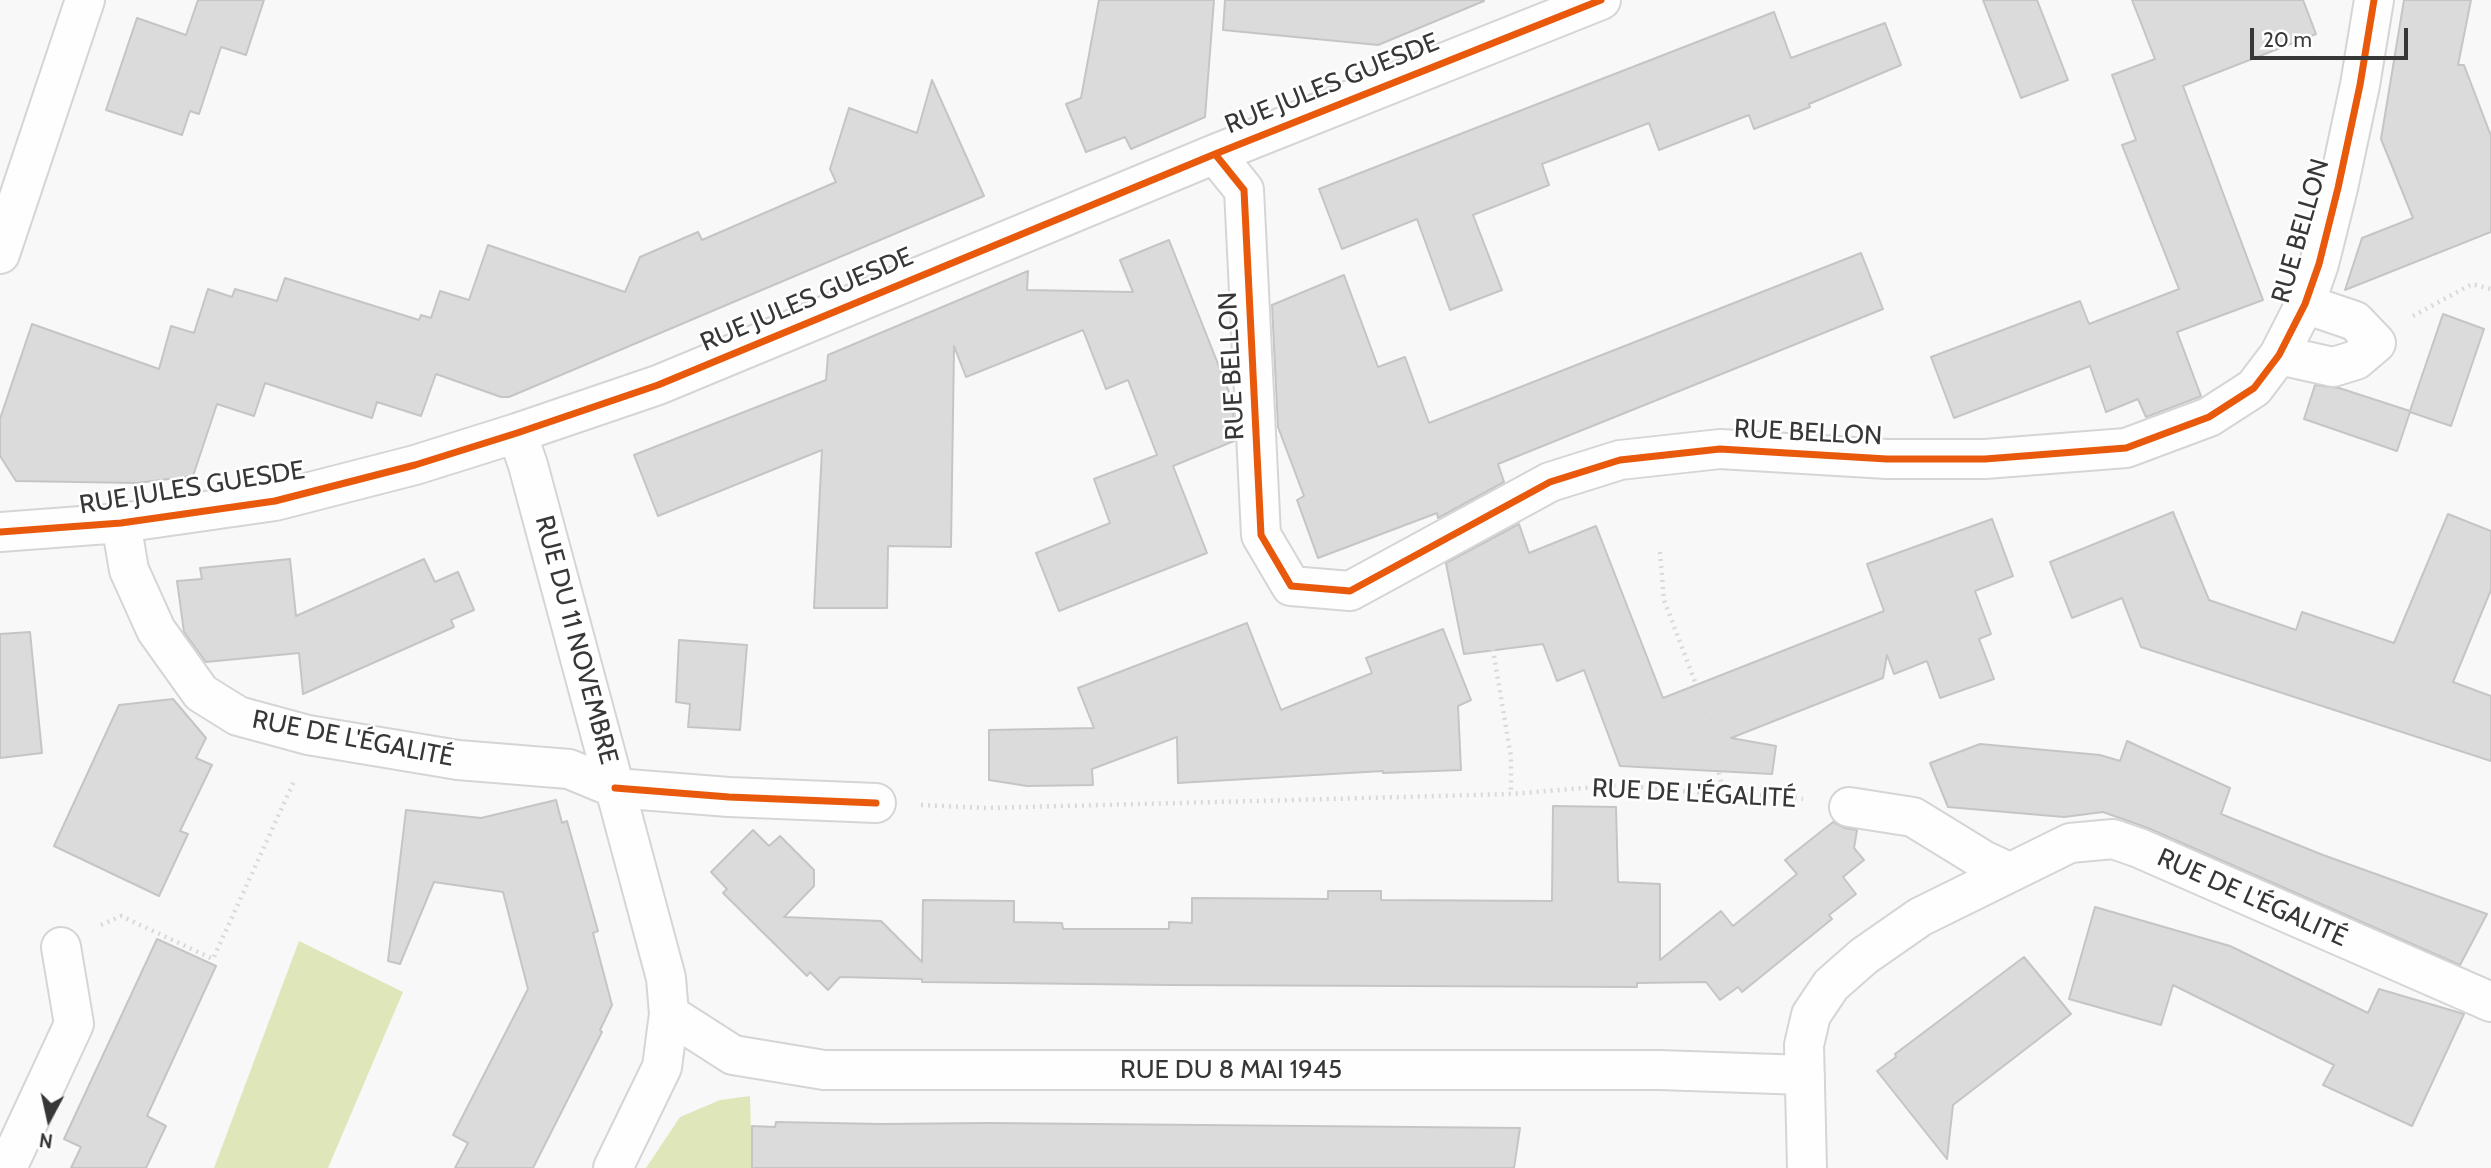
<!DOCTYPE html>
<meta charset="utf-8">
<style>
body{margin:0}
#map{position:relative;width:2491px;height:1168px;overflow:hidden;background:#f8f8f9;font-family:Cabin,sans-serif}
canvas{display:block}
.north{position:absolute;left:14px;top:1084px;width:70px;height:70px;-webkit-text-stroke:5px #fff;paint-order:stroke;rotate:188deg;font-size:19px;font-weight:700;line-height:28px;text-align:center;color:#373738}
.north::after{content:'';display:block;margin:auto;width:24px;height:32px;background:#373738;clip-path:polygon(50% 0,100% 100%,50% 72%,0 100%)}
.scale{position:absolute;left:2250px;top:28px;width:158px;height:32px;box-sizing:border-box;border:4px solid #373738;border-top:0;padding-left:9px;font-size:21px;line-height:24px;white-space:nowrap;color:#373738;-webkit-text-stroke:5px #fff;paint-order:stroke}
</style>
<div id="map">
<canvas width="2491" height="1168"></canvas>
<div class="north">N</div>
<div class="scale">20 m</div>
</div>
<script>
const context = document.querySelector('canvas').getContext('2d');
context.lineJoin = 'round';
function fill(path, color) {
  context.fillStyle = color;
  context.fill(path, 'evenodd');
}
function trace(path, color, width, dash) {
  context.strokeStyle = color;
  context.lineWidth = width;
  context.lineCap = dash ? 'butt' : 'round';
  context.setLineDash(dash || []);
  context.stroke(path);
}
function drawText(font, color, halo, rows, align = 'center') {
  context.font = font + ' Cabin,sans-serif';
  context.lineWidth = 5;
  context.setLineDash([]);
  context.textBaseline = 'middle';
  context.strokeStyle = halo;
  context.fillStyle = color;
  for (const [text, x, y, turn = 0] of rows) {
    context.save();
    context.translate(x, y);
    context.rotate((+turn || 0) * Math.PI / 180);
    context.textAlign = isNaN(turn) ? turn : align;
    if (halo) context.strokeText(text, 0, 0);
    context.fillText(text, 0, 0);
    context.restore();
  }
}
fill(new Path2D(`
 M299,941L403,992L328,1168H214Z
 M750,1096L752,1168H646L680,1117L720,1100Z`), '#dfe7ba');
const building = new Path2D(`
 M198,0H264L246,55L221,47L199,114L190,111L182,135L106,110L137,18L186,35Z
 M1099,0H1214L1205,117L1131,149L1125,137L1086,152L1066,104L1081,98Z
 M1225,0H1483L1484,1L1378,45L1223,30Z
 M1983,0H2037L2068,80L2021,98Z
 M2132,0H2303L2316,34L2183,86L2263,300L2177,332L2201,396L2199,397L2146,417L2138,399L2106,412L2090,366L1954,418L1931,357L2080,301L2089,324L2179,289L2122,145L2136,140L2112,75L2155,59Z
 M2404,0H2471L2458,65H2464L2491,136V232L2345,290L2362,238L2413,218L2381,139Z
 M1774,12L1791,58L1885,23L1901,65L1809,104L1810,107L1754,129L1749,115L1659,150L1649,123L1542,164L1549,185L1473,215L1502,290L1450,310L1417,219L1342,249L1319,189Z
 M932,80L984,196L509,397H501L436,374L421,416L377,402L372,418L265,383L254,416L217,404L193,476L137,483L16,481L0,456V419L32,324L159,369L171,326L194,333L208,289L232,297L235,289L277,301L285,278L419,320L421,315L431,318L440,291L469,300L488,245L625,292L640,257L698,232L702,240L836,182L830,169L849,108L917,133Z
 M1169,240L1233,402L1234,441L1173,466L1207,553L1059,611L1036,553L1110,523L1094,479L1157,455L1128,380L1106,389L1083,330L966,377L954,346L951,547L888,546L887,608H814L822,450L658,516L634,455L826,380L828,355L1028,271L1027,290L1133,292L1120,260Z
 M1861,253L1883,309L1498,464L1504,482L1438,518L1437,513L1318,558L1297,500L1304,496L1278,427L1272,305L1344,275L1378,367L1405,357L1429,423Z
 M2443,314L2484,329L2451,426L2410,412L2397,451L2304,419L2315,385L2339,388L2410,411Z
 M2173,512L2209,600L2296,630L2302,612L2394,643L2448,514L2491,531V590L2453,682L2491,696V761L2141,647L2122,598L2072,618L2050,562Z
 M1992,519L2013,576L1975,591L1991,634L1979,639L1994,679L1940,698L1927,661L1894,674L1887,655L1883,678L1731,738L1776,746L1772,774L1620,766L1584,670L1557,681L1543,644L1464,654L1446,563L1519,524L1529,553L1596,526L1663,698L1884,611L1867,564Z
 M290,559L296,616L424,559L435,582L458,572L474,610L451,620L454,627L303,694L299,653L206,662L184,632L177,581L202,579L200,568Z
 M1247,623L1281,710L1372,673L1366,658L1443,629L1471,700L1458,706L1461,770L1383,773V771L1178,783L1177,737L1092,769L1093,785L1027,786L989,780V730L1094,728L1078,688Z
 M30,632L42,753L0,758V634Z
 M679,640L747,645L740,730L688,727L690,704L676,702Z
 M173,699L206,738L196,758L212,765L180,831L188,834L159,896L54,846L119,705Z
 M2127,741L2230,788L2221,814L2323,855L2487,914L2460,965L2148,828L2103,812L2064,817L1948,807L1930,763L1980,744L2100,755L2120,761Z
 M556,800L562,823L567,821L598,931L593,933L612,1005L600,1030L602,1032L533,1168H455L468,1143L453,1135L528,989L503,892L434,882L400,964L388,961L406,810L481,818Z
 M1553,806L1616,807L1618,882L1660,884V960L1721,911L1733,926L1797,874L1785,860L1833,822L1845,828L1857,830L1854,848L1864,860L1843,877L1856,894L1829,915L1832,919L1742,992L1738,987L1720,1000L1706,982L1637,983V987L1169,985L922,982V979L840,977L828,990L810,972L807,976L723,893L727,889L711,872L753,830L769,846L780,836L814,870V886L784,917L881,921L922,962L923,900L1014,901V922L1062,923L1063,929H1169V922L1192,923V898L1328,899V891H1381V900L1552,901Z
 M2095,907L2230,946L2368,1013L2379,989L2464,1014L2412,1126L2323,1085L2334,1065L2173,985L2161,1025L2069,999Z
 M157,939L216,966L147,1116L166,1126L146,1168H71L81,1147L64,1139Z
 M2024,957L2071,1014L1953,1105L1947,1159L1877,1071L1896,1057L1895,1054Z
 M776,1122L880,1124L988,1123L1520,1128L1514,1168H752V1126L775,1127Z`);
fill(building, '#dbdbdc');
trace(building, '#c5c5c6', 2);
const minor = new Path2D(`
 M1215,154L1244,190L1261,535L1291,586L1350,591L1550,482L1620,460L1720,449L1887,459H1985L2126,448L2209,417L2254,388L2279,355L2305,304L2319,264L2338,188L2360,85L2374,0
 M0,254L85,0
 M2279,355L2333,367L2356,360L2376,343L2355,321L2305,304
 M517,433L528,465L666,978L669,1014L662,1067L613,1168
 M121,523L129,570L156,630L201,693L238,716L308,735L458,760L569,769L615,788L729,797L876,803
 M0,532L121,523L275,501L415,465L517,433L658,385L1215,154L1601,0
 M1849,807L1913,817L1983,860L2009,872
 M669,1014L733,1055L824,1070H1659L1805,1075
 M7,1168L74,1024L61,947
 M1807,1168L1804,1045L1811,1015L1831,985L1864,956L1920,917L2070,843L2113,839L2139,848L2491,1002`);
trace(minor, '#d5d5d6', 42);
trace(new Path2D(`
 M2413,316L2472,284L2491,289
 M1660,552L1664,600L1719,745V774L1725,795
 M1480,573L1511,757V794
 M921,805L986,808L1293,800L1511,794L1620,785L1725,795H1778L1803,799
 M101,925L121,916L213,959L295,779`), '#d9d9da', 4.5, [2, 5]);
trace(minor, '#fefefe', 38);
trace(new Path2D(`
 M1215,154L1244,190L1261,535L1291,586L1350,591L1550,482L1620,460L1720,449L1887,459H1985L2126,448L2209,417L2254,388L2279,355L2305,304L2319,264L2338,188L2360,85L2374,0
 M0,532L121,523L275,501L415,465L517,433L658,385L1215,154L1601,0
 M615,788L729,797L876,803`), '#e8590c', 7);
drawText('26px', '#373738', '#fff', [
 ["RUE JULES GUESDE",1332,84,-22],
 ["RUE BELLON",2301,231,-74],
 ["RUE JULES GUESDE",807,300,-23],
 ["RUE BELLON",1232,366,-93],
 ["RUE BELLON",1808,433,3],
 ["RUE JULES GUESDE",192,488,-9],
 ["RUE DU 11 NOVEMBRE",576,640,75],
 ["RUE DE L'ÉGALITÉ",353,739,11],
 ["RUE DE L'ÉGALITÉ",1694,794,3],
 ["RUE DE L'ÉGALITÉ",2252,898,24],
 ["RUE DU 8 MAI 1945",1231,1070]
]);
</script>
